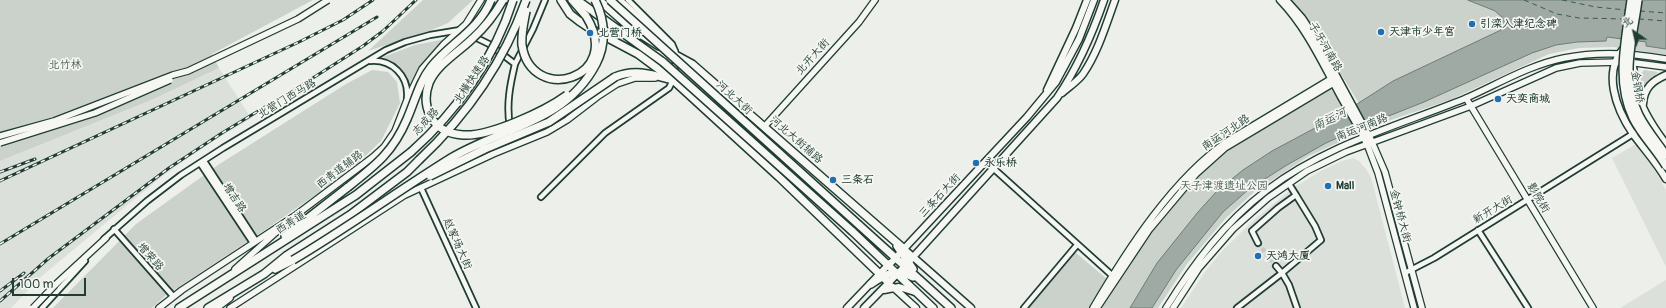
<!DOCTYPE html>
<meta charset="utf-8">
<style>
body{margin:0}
#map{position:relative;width:1666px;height:308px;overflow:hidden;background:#edefea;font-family:Pangolin,"LXGW WenKai TC",sans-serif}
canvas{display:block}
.north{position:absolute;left:1614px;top:12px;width:40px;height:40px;-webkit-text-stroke:3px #f6f6f2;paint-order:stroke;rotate:326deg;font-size:11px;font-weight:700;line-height:16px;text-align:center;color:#1f3d34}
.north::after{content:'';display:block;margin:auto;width:14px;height:18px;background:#1f3d34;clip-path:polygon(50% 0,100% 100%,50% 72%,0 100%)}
.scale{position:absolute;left:12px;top:278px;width:74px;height:18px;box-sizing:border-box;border:2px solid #1f3d34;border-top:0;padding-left:5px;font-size:12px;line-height:14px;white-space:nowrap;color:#1f3d34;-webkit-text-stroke:3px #f6f6f2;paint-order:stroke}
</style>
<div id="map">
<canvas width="1666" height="308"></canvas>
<div class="north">北</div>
<div class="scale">100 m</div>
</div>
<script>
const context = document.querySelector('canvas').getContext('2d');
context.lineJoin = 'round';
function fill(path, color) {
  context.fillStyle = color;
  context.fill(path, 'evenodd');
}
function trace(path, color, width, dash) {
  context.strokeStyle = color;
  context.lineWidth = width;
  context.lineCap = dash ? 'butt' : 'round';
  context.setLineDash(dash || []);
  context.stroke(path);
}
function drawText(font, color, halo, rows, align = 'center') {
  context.font = font + ' Pangolin,"LXGW WenKai TC",sans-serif';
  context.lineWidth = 3.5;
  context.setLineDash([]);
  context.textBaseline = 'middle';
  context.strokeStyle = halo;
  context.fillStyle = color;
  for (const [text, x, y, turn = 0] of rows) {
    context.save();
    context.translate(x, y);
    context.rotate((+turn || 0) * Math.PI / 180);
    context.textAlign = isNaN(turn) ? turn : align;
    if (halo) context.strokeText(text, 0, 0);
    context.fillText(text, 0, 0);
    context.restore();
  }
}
fill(new Path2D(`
 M219,68L251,118L203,147L160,178L43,275L11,308H0V161L154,99Z
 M1636,144L1653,167L1666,190V267L1612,158Z
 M1353,158L1359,161L1366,169L1371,177L1405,308H1181L1204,273L1221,252L1255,219L1293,188L1319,172L1342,161Z
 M1666,280V308H1620Z`), '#dce0db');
fill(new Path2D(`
 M0,0H313L212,54L219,68L154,99L0,161Z
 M423,0H473L448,23L429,31L368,51Z
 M1291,0H1666V55L1613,47L1579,48L1549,54L1450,100L1373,126L1312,27Z
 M446,39L421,64L410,86L401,69L383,57L415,45Z
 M372,70L388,72L397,82L400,103L381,141L359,162L318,193L265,230L165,296L152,308H53L136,224L218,165L346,84Z
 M1644,70L1658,72L1642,90L1640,75Z
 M1331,88L1357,134L1309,156L1254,192L1225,219L1187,264L1158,308H1026L1075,252L1114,285L1147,236L1185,189L1220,156Z`), '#cbd2cc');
const water = new Path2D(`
 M1468,0H1666V49L1646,46V42L1607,37L1606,41L1577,42L1556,45L1532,53L1424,102L1371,123L1326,143L1287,165L1249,189L1223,212L1176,270L1152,308H1130L1157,263L1198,212L1217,191L1243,170L1272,151L1343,113L1393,81L1501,30L1503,21L1502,17L1495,11Z`);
fill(water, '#9faaa4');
trace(water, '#6c7e77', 1);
trace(new Path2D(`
 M1524,0L1557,14L1579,18L1626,19
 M1562,0L1596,7L1626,10
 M1640,11L1666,13
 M1639,19L1666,21`), '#3f5850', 1, [5, 4]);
trace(new Path2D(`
 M1258,243L1276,266`), '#c4cbc6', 4.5, [4.5, 2]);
const minor = new Path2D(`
 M628,0L672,44L675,51
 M370,61C392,59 409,76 407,98
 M510,127C506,105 510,85 515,64
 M204,161L256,241
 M200,163L253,243
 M993,168L1115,278
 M421,188L476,308
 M1296,195L1315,226L1321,240L1282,273L1289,285L1297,308
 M541,197L605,133L669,88L673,80L676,58
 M114,229L173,296
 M1478,230L1528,308
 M104,239L147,201L181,175L223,148L386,50L405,42L430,35L460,30L489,44L515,64L533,29L545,0
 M1258,243L1252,231L1278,208L1296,195L1289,184
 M1405,273L1434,258L1636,132
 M42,308L85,261
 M1024,308L1077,245
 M1237,308L1282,273L1276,266`);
const tertiary = new Path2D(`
 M1628,62L1666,67
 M1466,98L1593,308
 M764,127L859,22L875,0
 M1372,142L1385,172L1422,308
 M1367,144L1378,173L1414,308
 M235,269L282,227
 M55,285L106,238
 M159,308L182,290L296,215L373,157L384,147L395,131L407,100L422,69L444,44L466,24L481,0
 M217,308L230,298
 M230,308L405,195L493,154L547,132L567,120L597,97L617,84L635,78H655
 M1093,308C1127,250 1173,178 1229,140L1334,77
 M1097,308L1149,230L1196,174L1225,148L1337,81
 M1166,308C1194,263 1225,222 1267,190C1326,145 1397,126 1464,99C1496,85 1529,65 1564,58C1598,51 1632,53 1666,59
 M1173,308L1199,268L1233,229L1268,198L1307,171L1346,152L1471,106L1556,68L1580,63L1620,62`);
const secondary = new Path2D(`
 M1280,0C1306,27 1321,60 1339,93C1348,110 1359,126 1367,144
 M1286,0L1302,18L1319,44L1372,142
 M1626,46C1601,70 1616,109 1633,134C1644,149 1657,163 1666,179
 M1630,54C1634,66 1634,76 1636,88C1641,109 1653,127 1666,144
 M1047,90L1076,28L1087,0
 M1062,93C1069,87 1078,81 1083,74C1098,52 1106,25 1115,0
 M1643,104C1644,88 1652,81 1666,75
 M904,249L971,308
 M888,266L1027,117L1056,82L1079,39L1094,0
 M893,287L916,308
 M884,290L899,287L915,292
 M847,308L890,263
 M864,308L905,266L1057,98C1078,67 1092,35 1104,0`);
const primary = new Path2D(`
 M561,0L570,14L579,21L591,29L638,54L673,80L779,177L889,283
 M577,0L663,62
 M599,0L631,28L659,46
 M661,38L674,52
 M668,51L692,64L904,249
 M859,225L951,308
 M852,231L933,308
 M897,246L913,269
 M871,284C887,273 896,269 913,277`);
const trunk = new Path2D(`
 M572,0L586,16
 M619,0L661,38
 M615,77C635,68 654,75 673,80
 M285,236L348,187
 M275,269L293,260
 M179,308L356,195L411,152
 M208,308L264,274L286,256L350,215L407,172L419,160`);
trace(minor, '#1f3d34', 8);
trace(tertiary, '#1f3d34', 8);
trace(secondary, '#1f3d34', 9);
trace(primary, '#1f3d34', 10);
trace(trunk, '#1f3d34', 10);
trace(minor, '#f6f6f2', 4.5);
trace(tertiary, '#f6f6f2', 5.5);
trace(secondary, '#f6f6f2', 6);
trace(primary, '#f6f6f2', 7);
trace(trunk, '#f6f6f2', 7);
const rail = new Path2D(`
 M0,172L35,159
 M0,181L299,42L343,20L373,0
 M0,244L377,17
 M0,291L24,273
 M0,301L49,258L169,168L222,133L316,76L363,46L383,31L416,0`);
trace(rail, '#1f3d34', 3);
trace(rail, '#f6f6f2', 1.5, [4.5]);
const tertiaryBridge = new Path2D(`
 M0,136L54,121L173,75L188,71L298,19L328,0
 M0,143L95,113L170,80
 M33,308L55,285`);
const primaryBridge = new Path2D(`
 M610,0L859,225
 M1631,0C1626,39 1615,81 1633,118C1642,136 1656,149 1666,166
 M1638,0C1633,39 1620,77 1639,115C1646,129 1657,142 1666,155
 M663,62L852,231`);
const trunkBridge = new Path2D(`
 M503,0C495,14 485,27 473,38C459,52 437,64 429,83C425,94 425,105 430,115C436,128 449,134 463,135C489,137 545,111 567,95
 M526,11C524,22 521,34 522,45C531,106 625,79 586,16
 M411,152C456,112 495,58 513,0
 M419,160C467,115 504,62 526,0
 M430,176L485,149L549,122L615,77
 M348,187C376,165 393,152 407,119C415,101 419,82 431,67C450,43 479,30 491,0
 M293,260C347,228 398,191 451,158C503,127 565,123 596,64C607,43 605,20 595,0`);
trace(tertiaryBridge, '#1f3d34', 8, []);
trace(primaryBridge, '#1f3d34', 10, []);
trace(trunkBridge, '#1f3d34', 10, []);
trace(tertiaryBridge, '#f6f6f2', 5.5);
trace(primaryBridge, '#f6f6f2', 7);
trace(trunkBridge, '#f6f6f2', 7);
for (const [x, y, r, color] of [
 [1472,24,4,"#1f6fb2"],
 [1381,32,4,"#1f6fb2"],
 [590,33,4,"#1f6fb2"],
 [1498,99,4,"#1f6fb2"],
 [976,163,4,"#1f6fb2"],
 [833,180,4,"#1f6fb2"],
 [1328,186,4,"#1f6fb2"],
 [1258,256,4,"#1f6fb2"]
]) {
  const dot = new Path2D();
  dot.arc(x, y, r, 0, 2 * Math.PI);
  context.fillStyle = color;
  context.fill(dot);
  trace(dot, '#f6f6f2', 1.5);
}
drawText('bold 11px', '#1f3d34', '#f6f6f2', [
 ["引滦入津纪念碑",1480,24],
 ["天津市少年宫",1389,32],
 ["北营门桥",598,33],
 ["天奕商城",1506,99],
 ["永乐桥",984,163],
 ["三条石",841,180],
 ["Mall",1336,186],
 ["天鸿大厦",1266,256]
], 'left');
drawText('11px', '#1f3d34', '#f6f6f2', [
 ["子牙河南路",1325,47,60],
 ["北开大街",813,57,-48],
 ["北横快速路",472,80,-56],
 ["金钢桥",1637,87,81],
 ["河北大街",734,98,42],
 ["北营门西马路",287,99,-31],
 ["志成路",426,122,-47],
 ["南运河南路",1362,128,-22],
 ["南运河北路",1226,133,-34],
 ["河北大街辅路",796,140,41],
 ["西青道辅路",340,170,-37],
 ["三条石大街",940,196,-47],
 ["增吉路",234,198,57],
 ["影院街",1538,198,59],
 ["新开大街",1493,210,-31],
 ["金钟桥大街",1400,216,75],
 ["西青道",291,223,-32],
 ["赵家场大街",457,244,66],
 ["增荣路",150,257,48]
]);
drawText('11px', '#415b52', '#f6f6f2', [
 ["北竹林",65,65],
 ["天子津渡遗址公园",1224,186]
]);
drawText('italic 12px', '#3f5850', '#f6f6f2', [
 ["南运河",1330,120,-27]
]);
</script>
